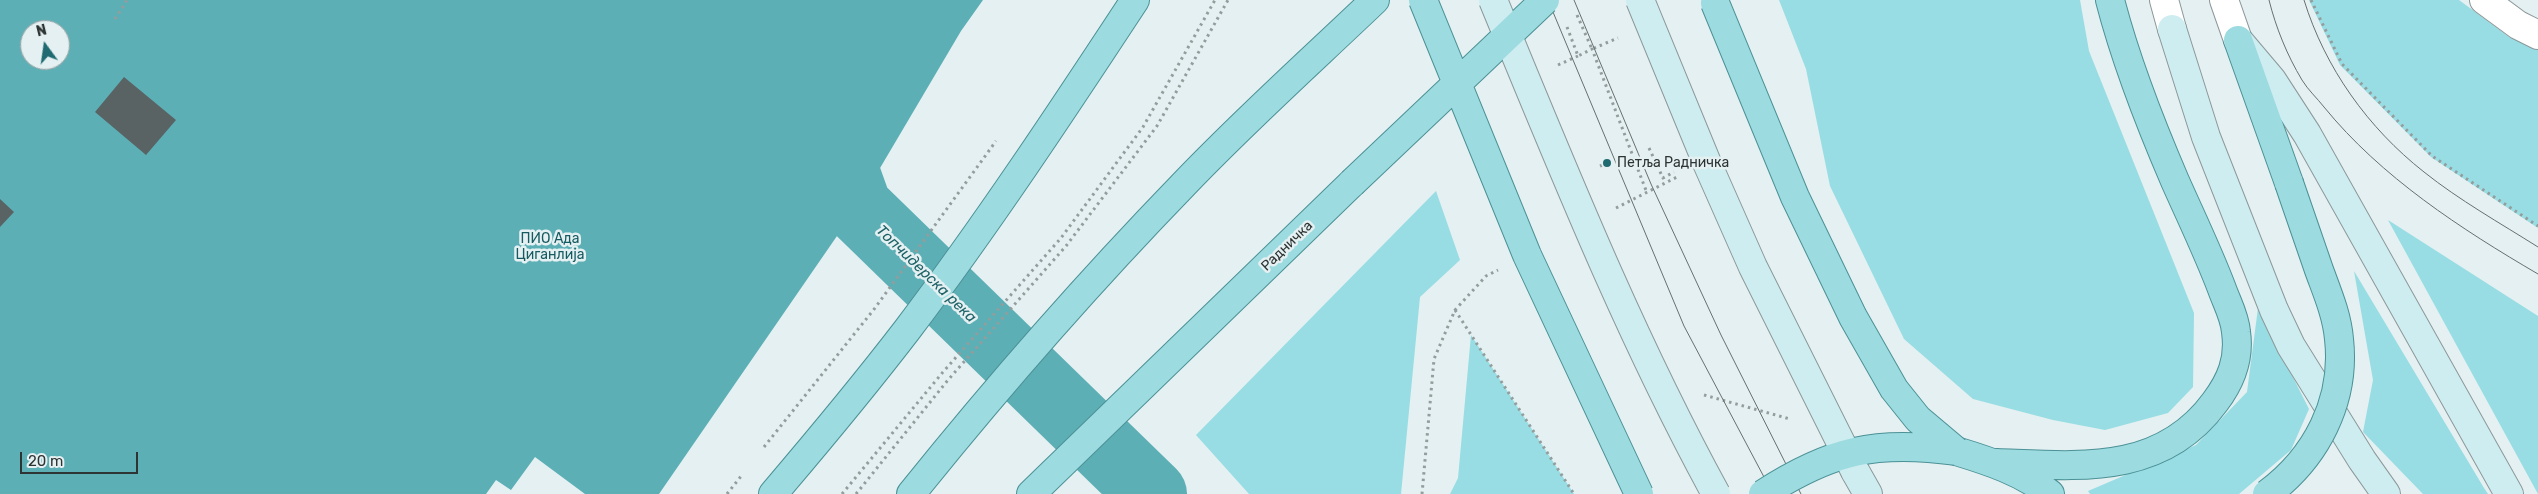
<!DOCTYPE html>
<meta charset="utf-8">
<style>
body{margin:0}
#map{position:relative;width:2538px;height:494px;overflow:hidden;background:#e4f0f1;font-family:Rubik,sans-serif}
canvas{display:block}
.north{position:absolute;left:20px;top:20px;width:50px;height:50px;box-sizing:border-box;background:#e4f0f1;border:1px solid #9ba4a5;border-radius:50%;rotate:346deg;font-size:14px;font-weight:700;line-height:20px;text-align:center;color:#2e3333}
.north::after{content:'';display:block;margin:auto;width:18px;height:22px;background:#1f6b71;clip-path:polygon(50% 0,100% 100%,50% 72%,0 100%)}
.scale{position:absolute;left:20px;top:452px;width:118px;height:22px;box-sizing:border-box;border:2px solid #2e3333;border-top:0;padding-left:6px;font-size:15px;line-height:18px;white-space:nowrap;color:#2e3333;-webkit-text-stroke:4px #e4f0f1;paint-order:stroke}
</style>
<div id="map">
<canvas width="2538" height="494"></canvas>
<div class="north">N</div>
<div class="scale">20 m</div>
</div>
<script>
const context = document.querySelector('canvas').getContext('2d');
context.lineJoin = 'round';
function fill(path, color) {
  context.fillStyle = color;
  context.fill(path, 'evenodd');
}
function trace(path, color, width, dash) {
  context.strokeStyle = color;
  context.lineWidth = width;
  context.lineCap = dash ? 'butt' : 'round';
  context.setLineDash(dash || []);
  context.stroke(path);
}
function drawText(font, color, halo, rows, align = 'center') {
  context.font = font + ' Rubik,sans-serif';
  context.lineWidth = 5;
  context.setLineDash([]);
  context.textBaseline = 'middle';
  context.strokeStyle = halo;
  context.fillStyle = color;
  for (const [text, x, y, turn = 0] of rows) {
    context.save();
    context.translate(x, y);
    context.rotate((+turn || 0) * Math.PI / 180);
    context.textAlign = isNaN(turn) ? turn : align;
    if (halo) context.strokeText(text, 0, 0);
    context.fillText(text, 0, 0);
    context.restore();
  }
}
fill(new Path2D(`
 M1779,0H2080L2089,51L2194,313L2193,387L2168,413L2105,430L2053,420L1973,399L1904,339L1830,186L1806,69Z
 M2309,0H2459L2509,37L2538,48V228L2431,157L2340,65Z
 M1436,191L1460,260L1420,297L1401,494H1249L1196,435Z
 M2388,220L2538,316V494Z
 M2354,271L2484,488L2488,494H2423L2363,432L2373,380Z
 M2258,308L2309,409L2291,450L2239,494H2090L2088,491L2196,445L2247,392Z
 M1471,335L1574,494H1450L1458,478Z`), '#97dde3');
fill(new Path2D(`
 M0,0H983L961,31L857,207L659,494H0ZM30,30H60V60H30Z`), '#5dafb6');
fill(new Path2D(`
 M535,457L585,494H486L496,480L511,490Z`), '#e4f0f1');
trace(new Path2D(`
 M783,0L857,207L1152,494`), '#5dafb6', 70);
fill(new Path2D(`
 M124,77L176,120L146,155L95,112Z
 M0,199L14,212L0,227Z`), '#596364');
const minor = new Path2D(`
 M2164,0L2172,29
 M2224,0L2238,40
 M2484,0L2518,25L2538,35`);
const secondary = new Path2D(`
 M2172,29L2206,137L2274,310L2291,346L2362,460L2386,494
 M2239,41L2272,80L2307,134L2509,494
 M1855,471L1868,494`);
const primary = new Path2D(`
 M2238,40L2289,183
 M1956,451C1989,461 2023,472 2050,494
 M1997,463C2078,466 2161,476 2215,402C2231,381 2240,359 2236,332C2235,317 2227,303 2222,289C2208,252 2191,217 2175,181C2150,123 2126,62 2110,0
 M773,494C819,440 864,386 907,330C988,223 1062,111 1135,0
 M911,494C997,387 1088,283 1184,184C1245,120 1311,61 1375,0
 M1031,494L1352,183`);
trace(minor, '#8d9899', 30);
trace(secondary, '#8d9899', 30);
trace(primary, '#4b9196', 30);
trace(new Path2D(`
 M2311,0L2342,64L2432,156L2538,226
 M1577,15L1592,49L1618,38
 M115,19L127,0
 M1567,27L1578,56L1592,49L1647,193
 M1558,65L1578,56
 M1649,148L1663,178L1674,172
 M1600,166L1607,163
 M1616,208L1677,177
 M1455,310L1574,494
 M1704,395L1790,419
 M764,447L875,308L996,141
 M727,494L742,475
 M842,494L943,372L1061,238L1143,127L1215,0
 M856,494L948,380L1066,246L1157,126L1228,0
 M1422,494L1434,359L1455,310L1486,276L1498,270`), '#949d9d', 3, [2.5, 4]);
trace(minor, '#fff', 28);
trace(secondary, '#ceedf0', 28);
trace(primary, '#9cdbe0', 28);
trace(new Path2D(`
 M1548,0L1684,326L1773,494
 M1574,0L1651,184L1721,335L1801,494
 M2269,0C2276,28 2287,55 2302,80C2308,90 2317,98 2324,107C2381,177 2461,229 2538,274
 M2304,0C2325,68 2368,128 2424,172C2459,200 2500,223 2538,247`), '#686f70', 1);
const secondaryBridge = new Path2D(`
 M1493,0C1562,167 1629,335 1716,494
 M1640,0L1707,163L1753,267L1855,471`);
const primaryBridge = new Path2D(`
 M1423,0L1527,255L1639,494
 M1715,3L1795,197L1853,317L1894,389L1918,419L1956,451
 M1352,183L1545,0
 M1763,494C1831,450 1876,440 1956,451
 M2267,494C2316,458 2346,401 2339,339C2337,315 2327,292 2319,270C2309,241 2299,212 2289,183`);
trace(secondaryBridge, '#8d9899', 30, []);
trace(primaryBridge, '#4b9196', 30, []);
trace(secondaryBridge, '#ceedf0', 28);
trace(primaryBridge, '#9cdbe0', 28);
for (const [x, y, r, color] of [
 [1607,163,5,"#1f6b71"]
]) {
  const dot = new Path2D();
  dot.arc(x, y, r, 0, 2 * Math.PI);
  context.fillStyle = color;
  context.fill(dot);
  trace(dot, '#e4f0f1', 2);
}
drawText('14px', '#2e3333', '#e4f0f1', [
 ["Петља Радничка",1617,163]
], 'left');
drawText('14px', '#155b61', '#e4f0f1', [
 ["ПИО Ада",550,239],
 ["Циганлија",550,255]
]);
drawText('14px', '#2e3333', '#e4f0f1', [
 ["Радничка",1287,246,-44]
]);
drawText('italic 15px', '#1e6267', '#e4f0f1', [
 ["Топчидерска река",926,274,44]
]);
</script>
